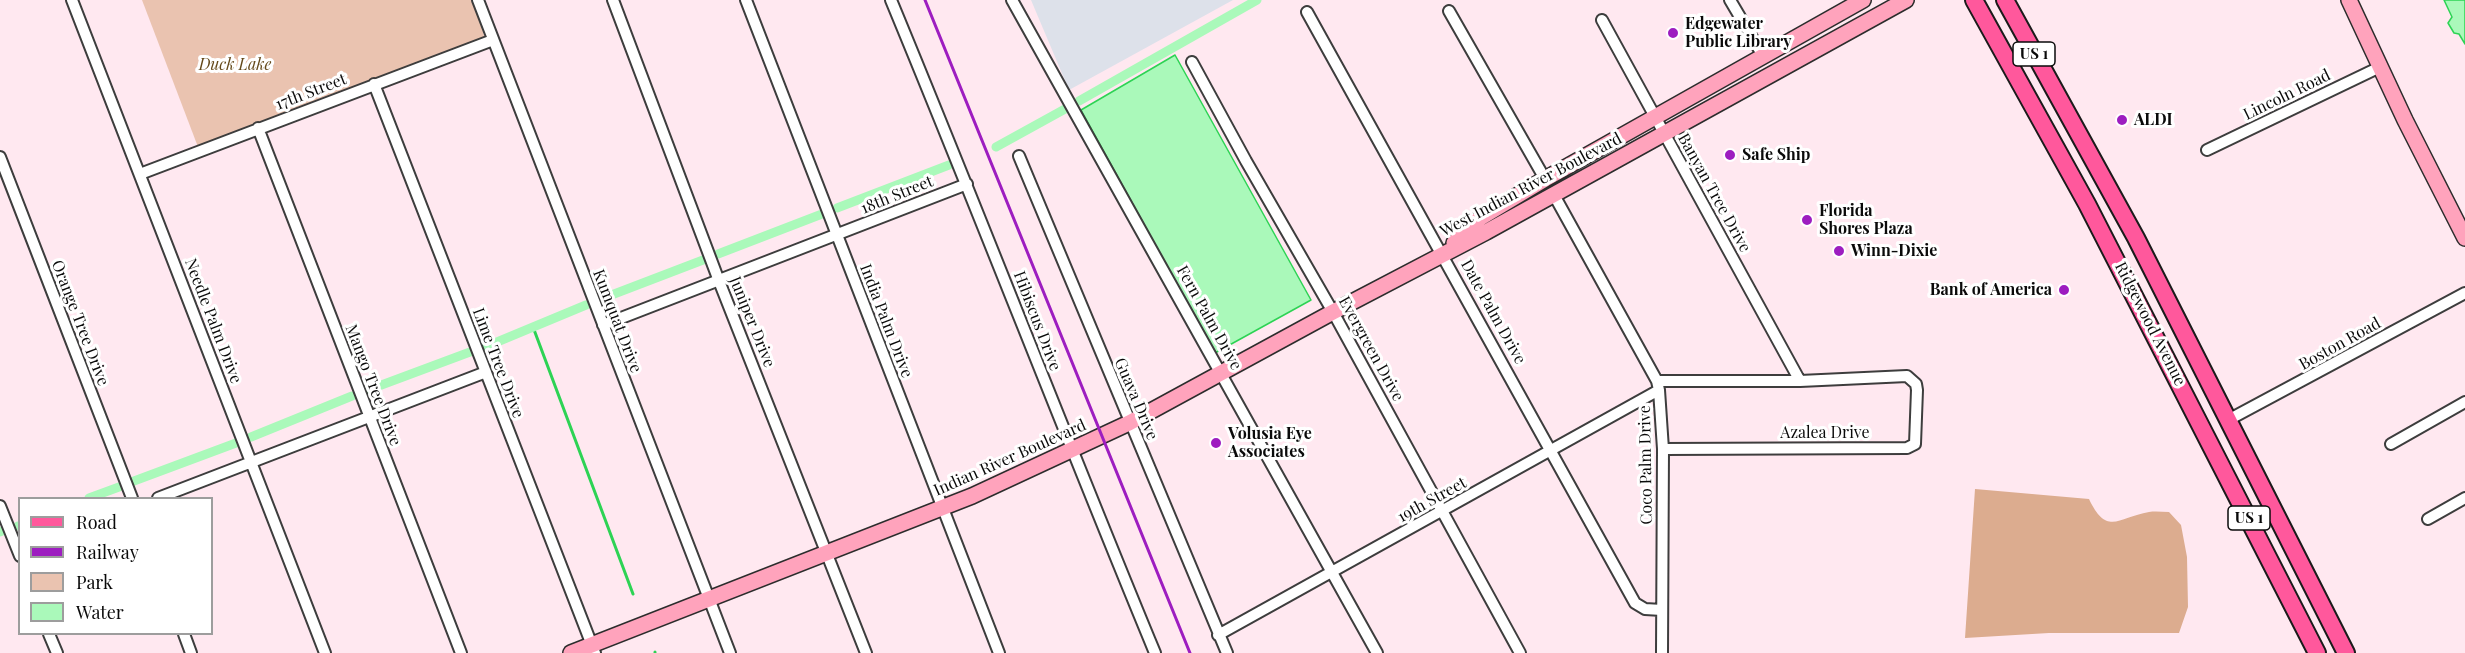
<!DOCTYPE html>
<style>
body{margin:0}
#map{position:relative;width:2465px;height:653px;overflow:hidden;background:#ffe8f0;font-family:"Playfair Display",serif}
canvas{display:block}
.legend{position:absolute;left:18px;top:497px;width:195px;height:138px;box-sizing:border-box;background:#fff;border:2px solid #9d9d9d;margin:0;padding:8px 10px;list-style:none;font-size:18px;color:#0a0a0a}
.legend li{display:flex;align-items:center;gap:12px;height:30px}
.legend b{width:30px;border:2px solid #9d9d9d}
</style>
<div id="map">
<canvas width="2465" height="653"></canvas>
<ul class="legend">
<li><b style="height:8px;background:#ff589c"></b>Road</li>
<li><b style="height:8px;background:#9d1dc0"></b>Railway</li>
<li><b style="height:16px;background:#eac3b0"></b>Park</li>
<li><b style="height:16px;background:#aaf9ba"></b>Water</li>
</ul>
</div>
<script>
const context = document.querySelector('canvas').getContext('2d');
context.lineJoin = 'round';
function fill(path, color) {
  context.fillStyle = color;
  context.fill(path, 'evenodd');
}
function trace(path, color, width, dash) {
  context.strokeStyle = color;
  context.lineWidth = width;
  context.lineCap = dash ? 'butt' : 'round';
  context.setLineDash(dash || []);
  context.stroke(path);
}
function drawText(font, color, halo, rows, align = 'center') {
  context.font = font + ' "Playfair Display",serif';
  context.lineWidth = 6;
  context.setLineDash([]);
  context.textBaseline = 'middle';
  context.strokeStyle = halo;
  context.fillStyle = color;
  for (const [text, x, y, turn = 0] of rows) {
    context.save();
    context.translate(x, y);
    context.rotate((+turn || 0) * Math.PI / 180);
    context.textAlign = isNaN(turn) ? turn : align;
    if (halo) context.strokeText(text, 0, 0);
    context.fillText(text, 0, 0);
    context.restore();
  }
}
fill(new Path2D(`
 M1031,0H1233L1069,90Z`), '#dde1ea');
fill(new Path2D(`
 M142,0H471L479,17L484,36L479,41L198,147Z`), '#eac3b0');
fill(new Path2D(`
 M1975,489L2089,499C2107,537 2119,517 2149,512C2156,511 2162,512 2169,512L2181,525L2187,557L2188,607L2179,633H2049L1965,638Z`), '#dcac8f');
const water = new Path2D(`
 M2444,0H2465V44L2459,34L2454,33L2448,23L2452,17Z
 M1175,55L1311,300L1215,353L1081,110Z`);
fill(water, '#aaf9ba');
trace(water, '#2dd354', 1.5);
trace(new Path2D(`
 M533,327L633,594
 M655,652V653`), '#2dd354', 3);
trace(new Path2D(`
 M1079,101L1257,0
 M996,147L1065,109
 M837,208L949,165
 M718,254L822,214
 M601,299L703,260
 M485,347L586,305
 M368,390L470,352
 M251,437L352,396
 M134,481L236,443
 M89,498L119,487
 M18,526H20
 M0,532L2,531`), '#aaf9ba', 9);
const street = new Path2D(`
 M72,0L325,653
 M478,0L730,653
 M613,0L719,281L866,653
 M746,0L999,653
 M891,0C981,217 1065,436 1155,653
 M1012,0L1377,653
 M1730,0L1763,56
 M1449,11L1545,179
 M1307,12L1635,603L1645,609L1662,610
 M1602,20L1800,381
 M1192,62L1246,161L1333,312L1520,653
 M374,84L595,653
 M258,128L461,653
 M2207,150L2380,67
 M1019,156L1227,653
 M0,157L132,498
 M140,174L493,40
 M1554,195L1657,381L1659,390L1663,449L1662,653
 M603,325L967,184
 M1657,381H1800L1907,376L1916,384L1917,390L1915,444L1907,448L1663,449
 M2230,419L2465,293
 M2391,444L2465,402
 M158,498L486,372
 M0,506L20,556
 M2428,519L2465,498
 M49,634L57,653
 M184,634L191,653
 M1218,635L1659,390`);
const secondary = new Path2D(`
 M2349,0L2405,120L2465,238
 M1454,243L1480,218L1545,179L1863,0
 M571,653L972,496L1129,423L1333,312L1486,232L1906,0`);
const primary = new Path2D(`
 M1974,0L2087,204L2317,653
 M2005,0L2136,238L2346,653`);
trace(street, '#3d3d3d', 14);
trace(secondary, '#2c2c2c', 18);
trace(primary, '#1b1b1b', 20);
trace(street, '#fff', 10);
trace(secondary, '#ffa3bc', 15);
trace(primary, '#ff589c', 16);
trace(new Path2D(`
 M925,0L1190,653`), '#9d1dc0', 3);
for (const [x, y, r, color] of [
 [1673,33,6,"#9d1dc0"],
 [2122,120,6,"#9d1dc0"],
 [1730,155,6,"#9d1dc0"],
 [1807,220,6,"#9d1dc0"],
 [1839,251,6,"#9d1dc0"],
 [2064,290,6,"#9d1dc0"],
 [1216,443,6,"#9d1dc0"]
]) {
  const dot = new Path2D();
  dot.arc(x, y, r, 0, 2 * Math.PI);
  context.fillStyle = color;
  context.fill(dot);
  trace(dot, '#fff', 2);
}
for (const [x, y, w] of [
 [2034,54,42],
 [2249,518,42]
]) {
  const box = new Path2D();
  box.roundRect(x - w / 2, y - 12, w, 24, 4.5);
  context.fillStyle = '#fff';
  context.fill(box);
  trace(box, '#0a0a0a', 1.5);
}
drawText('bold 15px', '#0a0a0a', null, [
 ["US 1",2034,54],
 ["US 1",2249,518]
]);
drawText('bold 16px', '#0a0a0a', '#fff', [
 ["Edgewater",1685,24],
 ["Public Library",1685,42],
 ["ALDI",2134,120],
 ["Safe Ship",1742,155],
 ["Florida",1819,211],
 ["Shores Plaza",1819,229],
 ["Winn-Dixie",1851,251],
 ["Bank of America",2052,290,"right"],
 ["Volusia Eye",1228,434],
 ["Associates",1228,452]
], 'left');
drawText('italic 16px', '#644819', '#fff', [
 ["Duck Lake",235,65]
]);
drawText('16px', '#0a0a0a', '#fff', [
 ["17th Street",311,92,-21],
 ["Lincoln Road",2287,95,-26],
 ["West Indian River Boulevard",1531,185,-28],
 ["Banyan Tree Drive",1714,193,61],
 ["18th Street",897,195,-22],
 ["Date Palm Drive",1493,312,61],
 ["Fern Palm Drive",1209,318,61],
 ["Needle Palm Drive",213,321,69],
 ["Kumquat Drive",617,321,69],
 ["India Palm Drive",886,321,69],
 ["Hibiscus Drive",1037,321,69],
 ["Juniper Drive",752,322,68],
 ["Orange Tree Drive",80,323,69],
 ["Ridgewood Avenue",2150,324,63],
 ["Boston Road",2340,344,-29],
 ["Evergreen Drive",1371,349,61],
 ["Lime Tree Drive",498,363,69],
 ["Mango Tree Drive",373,385,69],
 ["Guava Drive",1136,399,67],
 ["Azalea Drive",1825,433],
 ["Indian River Boulevard",1010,458,-24],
 ["Coco Palm Drive",1646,465,-91],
 ["19th Street",1432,500,-29]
]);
</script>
